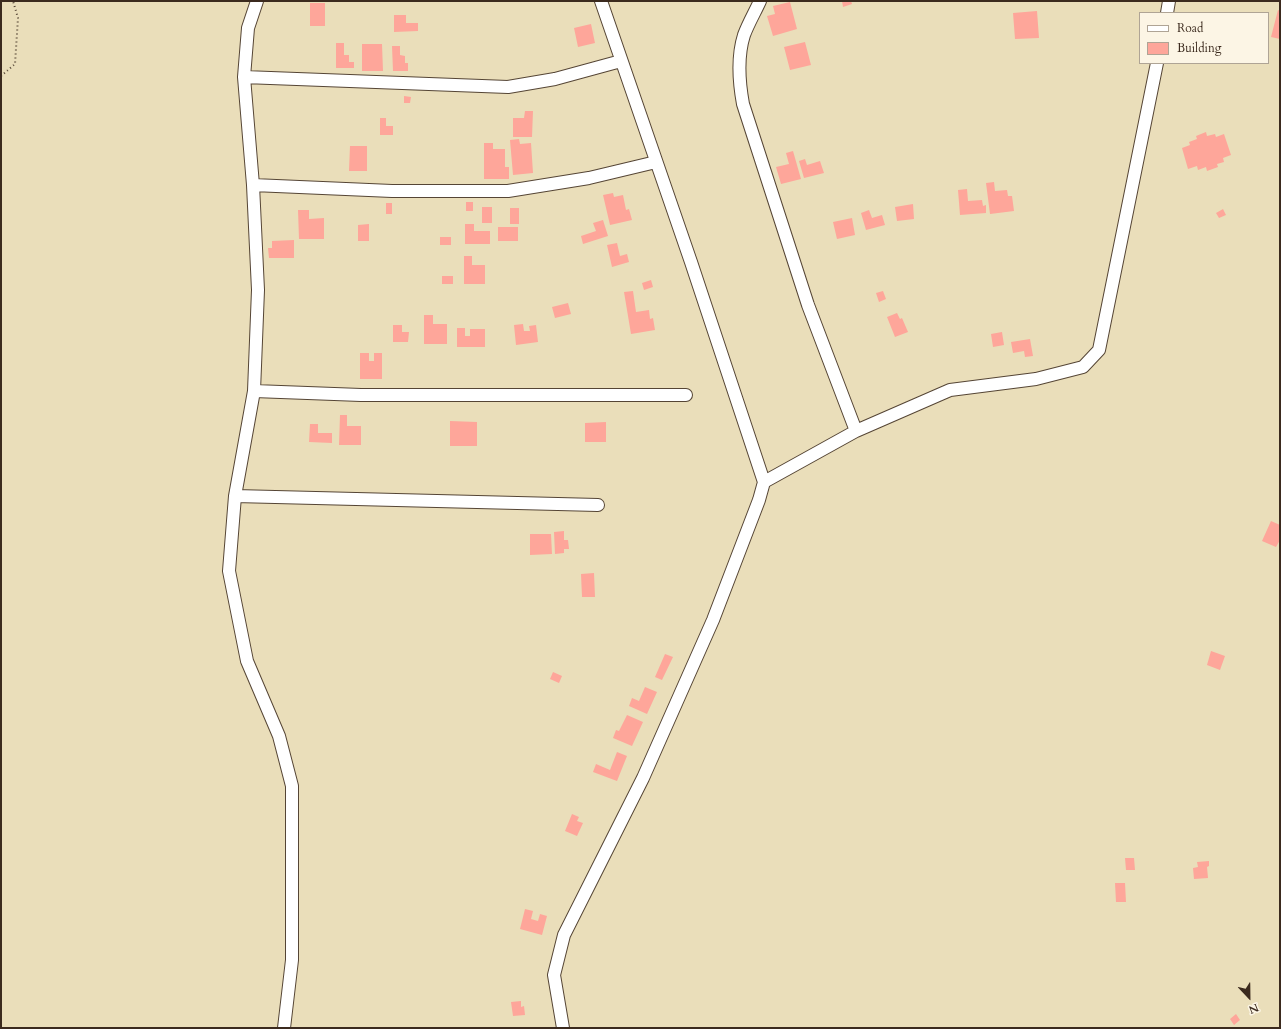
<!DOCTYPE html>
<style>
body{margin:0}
#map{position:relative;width:1281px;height:1029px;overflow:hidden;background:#eadeba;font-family:Cardo,serif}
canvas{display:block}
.frame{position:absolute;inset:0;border:2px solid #3b2a1e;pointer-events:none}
.legend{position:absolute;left:1139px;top:12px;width:130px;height:52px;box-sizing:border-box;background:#fcf5e5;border:1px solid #afa495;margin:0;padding:5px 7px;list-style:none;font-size:12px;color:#3b2a1e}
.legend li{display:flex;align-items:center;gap:8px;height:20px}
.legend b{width:20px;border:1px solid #afa495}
.north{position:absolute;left:1229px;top:977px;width:40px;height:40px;-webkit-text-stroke:3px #fcf5e5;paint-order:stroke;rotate:158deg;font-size:11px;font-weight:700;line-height:16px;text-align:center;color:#3b2a1e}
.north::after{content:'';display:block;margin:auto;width:14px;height:18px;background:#3b2a1e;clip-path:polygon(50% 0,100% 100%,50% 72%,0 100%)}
</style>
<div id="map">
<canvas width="1281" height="1029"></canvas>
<div class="frame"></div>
<ul class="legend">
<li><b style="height:5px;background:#fff"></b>Road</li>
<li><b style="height:11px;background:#fea69a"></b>Building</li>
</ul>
<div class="north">N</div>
</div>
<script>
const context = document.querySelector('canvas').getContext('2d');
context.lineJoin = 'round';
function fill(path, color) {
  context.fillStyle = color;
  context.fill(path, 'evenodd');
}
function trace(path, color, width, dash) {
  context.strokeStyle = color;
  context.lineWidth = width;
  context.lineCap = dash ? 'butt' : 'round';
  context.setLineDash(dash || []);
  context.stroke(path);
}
fill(new Path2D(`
 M842,1H851L852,4L843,7Z
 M790,2L797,29L773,36L767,16L775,14L773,6Z
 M310,3H325V26H310Z
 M1278,10L1280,11V39L1271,37Z
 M1037,11L1039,38L1015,39L1013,13Z
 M394,15H406V23H418V31L394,32Z
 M591,24L595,43L578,47L574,28Z
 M805,42L811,65L790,70L784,47Z
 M336,43H344V55H349V62H354V68H336Z
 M362,44H382L383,71H362Z
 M392,46H400V55L405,56V63H408V71H393Z
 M404,96L411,97L410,103H404Z
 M525,111H533L532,137H513V118H524Z
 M380,118H386V126H393V135H380Z
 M1206,132L1207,136L1215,134L1216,137L1224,134L1231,155L1223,158L1224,162L1217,164L1218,167L1207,171L1206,167L1198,170L1197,166L1188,169L1182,148L1190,145L1189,142L1197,139L1196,136Z
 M519,139L520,144L531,143L533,173L513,175L510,140Z
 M484,143H493V149H505V167H509V179H484Z
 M350,146H367V171H349Z
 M793,151L801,179L781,184L776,167L789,164L786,153Z
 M805,159L807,165L820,161L824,173L804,178L799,161Z
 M994,182L995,191L1007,190L1008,196H1012L1014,211L990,214L986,183Z
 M967,189L968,201L982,200L983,206L986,205V213L960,215L958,190Z
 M613,193L614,197L623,195L626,210L629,209L632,220L610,225L603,195Z
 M466,202H473V211H466Z
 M386,203H392V214H386Z
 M913,204L914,219L897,221L895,207Z
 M482,207H492V223H482Z
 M510,208H519V224H510Z
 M1223,209L1226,215L1219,218L1216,213Z
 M298,210H309V219L324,218V239H299Z
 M869,210L872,218L882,215L885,225L866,230L861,213Z
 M852,218L855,235L837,239L833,222Z
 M603,220L608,236L583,244L581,236L596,231L593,223Z
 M369,224V241H358V225Z
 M465,224H474V231H490V244H465Z
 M498,227H518V241H498Z
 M440,237H451V245H440Z
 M294,240V258H269L268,248H272V241Z
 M617,243L620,256L627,254L629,262L612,267L607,245Z
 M464,256H472V265H485V284H464Z
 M442,276H453V284H442Z
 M651,280L653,287L644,290L642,283Z
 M633,291L636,312L649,310L650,319L653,318L655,330L631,334L624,292Z
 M883,291L886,299L879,302L876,293Z
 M568,303L571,314L555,318L552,307Z
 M897,313L900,319L902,318L908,332L895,337L887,317Z
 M424,315H433V324H447V344H424Z
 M523,324L524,331H530L529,326L536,325L538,342L516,345L514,325Z
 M393,325H402V332H409L408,342H393Z
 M457,328H465V336H470V329H485V347H457Z
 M1002,332L1004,345L993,347L991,334Z
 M1030,339L1033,356L1025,357L1024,351L1013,353L1011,342Z
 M360,353H369V361H374V353H382V379H360Z
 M340,415H347V426H361V445H339Z
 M450,421L477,422V446H450Z
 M606,422V442H585V423Z
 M310,424H318V433H332V443L309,442Z
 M1271,521L1280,525V540L1276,547L1262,541Z
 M564,531V540H568L569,549H564V553L555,554L554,532Z
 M530,534H551L552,554L530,555Z
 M594,573L595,597H582L581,574Z
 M1211,651L1225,656L1220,670L1207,665Z
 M665,654L673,657L662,680L655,677Z
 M553,672L562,676L559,683L550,679Z
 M645,687L657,692L647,714L629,706L632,698L639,701Z
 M627,715L643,722L632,746L613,738L616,730L619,731Z
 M617,752L627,756L617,781L593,772L596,764L610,770Z
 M572,814L579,817L577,821L583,823L577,836L565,831Z
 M1125,858H1134L1135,870H1126Z
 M1209,861V866L1207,867L1208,878L1194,879L1193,868L1198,867L1197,862Z
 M1115,883H1125L1126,902H1116Z
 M525,909L533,911L531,919L538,921L540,914L547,916L542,935L520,929Z
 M521,1001V1007L524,1006L525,1015L513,1016L511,1002Z
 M1236,1014L1240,1020L1234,1025L1230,1019Z`), '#fea69a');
const minor = new Path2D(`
 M257,1L248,28L244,77L253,185L258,290L254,391L235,496L229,571L247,661L279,736L292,786V960L284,1028
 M760,1C755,12 748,24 744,35C737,57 739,82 743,104L808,305L856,431
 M1167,13L1169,1
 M244,77L508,87L555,79L621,61
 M253,185L392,191H508L589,178L656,162
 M254,391L361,395H686
 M764,482L856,431L950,390L1036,379L1083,367L1099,350L1157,63
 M235,496L598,505
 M563,1028L554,975L564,935L643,778L713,620L759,500L764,482L691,262L601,1`);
trace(minor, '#554535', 14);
trace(new Path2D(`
 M1,76L15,64L18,18L13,1`), '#554535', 2, [1, 3]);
trace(minor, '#fff', 12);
</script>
